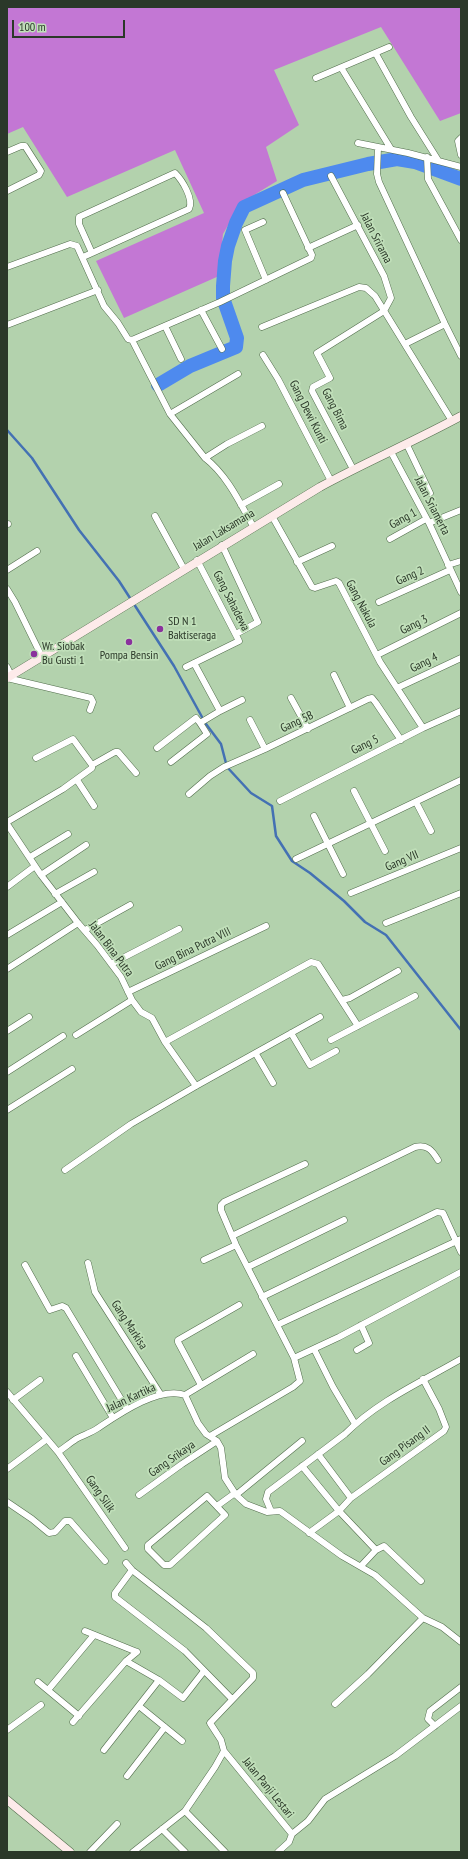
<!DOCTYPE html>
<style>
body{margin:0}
#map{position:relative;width:468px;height:1859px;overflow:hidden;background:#b3d2ad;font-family:"PT Sans Narrow",sans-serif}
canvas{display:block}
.frame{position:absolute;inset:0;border:8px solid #2b3829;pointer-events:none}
.scale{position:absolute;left:12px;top:20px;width:113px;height:18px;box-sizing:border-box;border:2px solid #2b3829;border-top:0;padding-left:5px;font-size:12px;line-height:14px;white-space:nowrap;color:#2b3829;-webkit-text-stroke:3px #c0dfb9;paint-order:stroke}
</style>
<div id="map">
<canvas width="468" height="1859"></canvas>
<div class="frame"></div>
<div class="scale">100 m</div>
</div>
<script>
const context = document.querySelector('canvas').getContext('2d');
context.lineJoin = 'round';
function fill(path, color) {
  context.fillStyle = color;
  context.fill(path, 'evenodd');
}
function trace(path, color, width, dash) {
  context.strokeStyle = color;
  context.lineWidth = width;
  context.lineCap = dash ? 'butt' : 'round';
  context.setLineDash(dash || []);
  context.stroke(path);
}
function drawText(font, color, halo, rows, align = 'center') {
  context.font = font + ' "PT Sans Narrow",sans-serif';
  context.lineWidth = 3.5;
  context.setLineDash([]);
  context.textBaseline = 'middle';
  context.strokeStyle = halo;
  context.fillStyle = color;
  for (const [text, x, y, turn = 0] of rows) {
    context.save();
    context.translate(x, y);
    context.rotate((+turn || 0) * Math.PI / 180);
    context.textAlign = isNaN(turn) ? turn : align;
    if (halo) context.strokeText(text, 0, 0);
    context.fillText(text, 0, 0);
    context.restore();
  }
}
fill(new Path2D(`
 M7,7H461V113L440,121L381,27L274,70L299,125L266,147L277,181L241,203L223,234L219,276L124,318L96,261L204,213L175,150L67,197L23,127L7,134Z`), '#c377d4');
trace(new Path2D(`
 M7,430L32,458L79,530L119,581L174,666L202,717
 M206,724L221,744L227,767L251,793L272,806L276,836L292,861L310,873L344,901L365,922L386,935L461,1030`), '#4471b3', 2.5);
trace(new Path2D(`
 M158,385L190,366L236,347L237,338L223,298V286L225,261L228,246L236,223L244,207L303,180L368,164L397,159L415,162L461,179`), '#4e8aee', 14);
const street = new Path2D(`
 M376,54L411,117L438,160
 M342,69L391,149
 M316,78L389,47
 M461,138L458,141L461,155
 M358,143L408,153L461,167
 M378,148L377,174L379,182L445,324L461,356
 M7,152L21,146H25L41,171L39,175L7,191
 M427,157L428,179L461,240
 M331,176L384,276L391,298L384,311L317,353L330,378L313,387L312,391L353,469
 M263,222L245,230L266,280
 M308,248L358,225
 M83,257L92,253L79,224V217L175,173C182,180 194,199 189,209L92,253
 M7,267L70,244L77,246L104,306L118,323L128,339L132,340L220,302L311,258L312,255L283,193
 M201,310L222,349
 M7,325L98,290
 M165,326L181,359
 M262,327L359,287L366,288L375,296L452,421
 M132,340L170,414L205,458C227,475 240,503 253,526
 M405,344L445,324
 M263,355L278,379L331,481
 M170,414L238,374
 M407,445L430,493
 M391,452L429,523L461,592
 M205,458L227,444L262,426
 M241,505L279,484
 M155,516L184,569
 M272,516L312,587L315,588L336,581L339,583L380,662L423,728
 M429,523L461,510
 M7,524H8
 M390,539L426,519
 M222,545L258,622L236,634
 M297,562L332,546
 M448,565L461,561
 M7,570L37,551
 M7,589L15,602L42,657
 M379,602L450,570
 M377,655L461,613
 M194,663L220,711L242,700
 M7,667L11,675
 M186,667L239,641L197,560
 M334,675L350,708
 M7,678L91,698L93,702L90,710
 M397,688L461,658
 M291,698L308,729
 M250,720L265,749
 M157,748L196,718L200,723L220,711
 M36,758L73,739L92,765
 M171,762L207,734L200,723
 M77,780L94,806
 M354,791L385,851
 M189,794L210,776L224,767L265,749L368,699L372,698L376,703L401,740
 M280,801L423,728L461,711
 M416,802L431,831
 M314,816L343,874
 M7,822L63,789L92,768V765L115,752H118L136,773
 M7,824L41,875L78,923L97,945L121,977L132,1000L141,1012L152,1018L165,1042L196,1086
 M30,857L68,834
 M296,859L461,780
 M41,875L86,845
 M7,887L35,866
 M351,893L461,848
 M55,894L94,872
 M386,923L461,893
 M85,930L130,905
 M7,935L62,902
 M111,964L179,929
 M7,969L78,923
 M128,992L266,926
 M342,1000L350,998L398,971
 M7,1031L29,1017
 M291,1033L310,1065L336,1051
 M76,1035L132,1000
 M331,1040L415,996
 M165,1042L311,962L318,964L358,1026
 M256,1054L273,1083
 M7,1072L63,1036
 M7,1110L72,1069
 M65,1170L131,1124L196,1086L320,1017
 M232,1236L415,1147C427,1144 432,1150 438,1160
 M204,1260L236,1245
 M88,1263L95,1292L161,1395
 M25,1265L50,1310L62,1306L66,1308L127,1409
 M248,1267L344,1220
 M262,1297L437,1212L443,1213L461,1252
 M277,1325L461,1239
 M314,1349L333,1387L355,1424
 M357,1350L369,1343L361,1325
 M76,1356L113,1418
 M294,1358L339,1337L461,1272
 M201,1385L178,1342V1340L239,1305
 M7,1392L58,1452L125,1548
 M185,1395L253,1354
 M13,1400L40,1380
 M210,1436L293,1387L300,1381L294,1358L236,1245L221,1210V1205L224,1202L305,1164
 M58,1452C64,1448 70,1443 76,1439C83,1435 91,1433 98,1428C119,1414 159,1386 185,1395L198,1423L206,1434L217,1441L221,1448L225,1478L236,1495L246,1504L267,1512L280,1511L342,1556L375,1575L423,1618L442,1627L461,1642
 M318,1454L351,1498
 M302,1466L339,1511L376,1550
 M7,1469L47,1439
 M139,1495L182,1464L217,1441
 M236,1495L302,1441
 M207,1496L225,1515L170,1565H164L148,1549V1545Z
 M7,1502L32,1519L49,1533L55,1532L65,1521H70L105,1561
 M217,1506L235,1493
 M271,1511L266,1499L268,1492L345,1434C378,1401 421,1382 461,1359
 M309,1533L339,1511L351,1498L444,1431L446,1427L439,1409L423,1379
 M126,1563L132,1570L206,1628L253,1673V1678L210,1723L221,1740L224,1751L292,1834L308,1821L325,1799L395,1756L461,1706
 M361,1566L376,1550L384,1546L421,1581
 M132,1570L115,1593V1597L185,1651L232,1699
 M85,1631L137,1652
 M126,1661L159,1680
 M38,1682L79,1716
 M48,1690L94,1635
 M335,1704L368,1674L423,1618
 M139,1706L182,1741
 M73,1722L126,1661L137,1652
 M435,1726L428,1719L430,1711L461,1687
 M7,1730L41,1705
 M104,1750L159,1680L183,1698L204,1671
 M127,1776L165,1727
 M185,1811L225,1852
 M162,1829L185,1852
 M90,1852L117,1824
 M133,1852L185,1811L215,1767L224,1751
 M278,1852L289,1842L292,1834`);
const secondary = new Path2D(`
 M7,678L320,487C366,462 415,441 461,416
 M7,1800L70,1852`);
trace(street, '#526d4c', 7);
trace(secondary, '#526d4c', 9);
trace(street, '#fff', 6);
trace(secondary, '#fdebea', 8);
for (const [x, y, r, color] of [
 [160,629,4,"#8a319d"],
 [129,642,4,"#8a319d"],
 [34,654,4,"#8a319d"]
]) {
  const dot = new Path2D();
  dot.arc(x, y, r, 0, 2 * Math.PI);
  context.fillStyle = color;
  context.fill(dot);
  trace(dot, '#c0dfb9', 1.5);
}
drawText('12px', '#2b3829', '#c0dfb9', [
 ["Jalan Srirama",376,238,63],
 ["Gang Bima",335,409,63],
 ["Gang Dewi Kunti",308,412,63],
 ["Jalan Sriamerta",432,506,63],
 ["Gang 1",403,519,-29],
 ["Jalan Laksamana",224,530,-31],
 ["Gang 2",410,576,-24],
 ["Gang Sahadewa",231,601,63],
 ["Gang Nakula",361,604,62],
 ["Gang 3",414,625,-26],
 ["Gang 4",424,663,-26],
 ["Gang 5B",297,722,-25],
 ["Gang 5",365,745,-26],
 ["Gang VII",402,861,-23],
 ["Jalan Bina Putra",111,949,53],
 ["Gang Bina Putra VIII",193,949,-26],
 ["Gang Markisa",129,1325,57],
 ["Jalan Kartika",131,1398,-25],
 ["Gang Pisang II",405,1446,-36],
 ["Gang Srikaya",172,1459,-35],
 ["Gang Silik",100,1494,55],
 ["Jalan Panji Lestari",268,1788,51]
]);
drawText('12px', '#2b3829', '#c0dfb9', [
 ["SD N 1",168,622],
 ["Baktiseraga",168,636],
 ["Wr. Siobak",42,647],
 ["Bu Gusti 1",42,661],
 ["Pompa Bensin",129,656,"center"]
], 'left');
</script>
